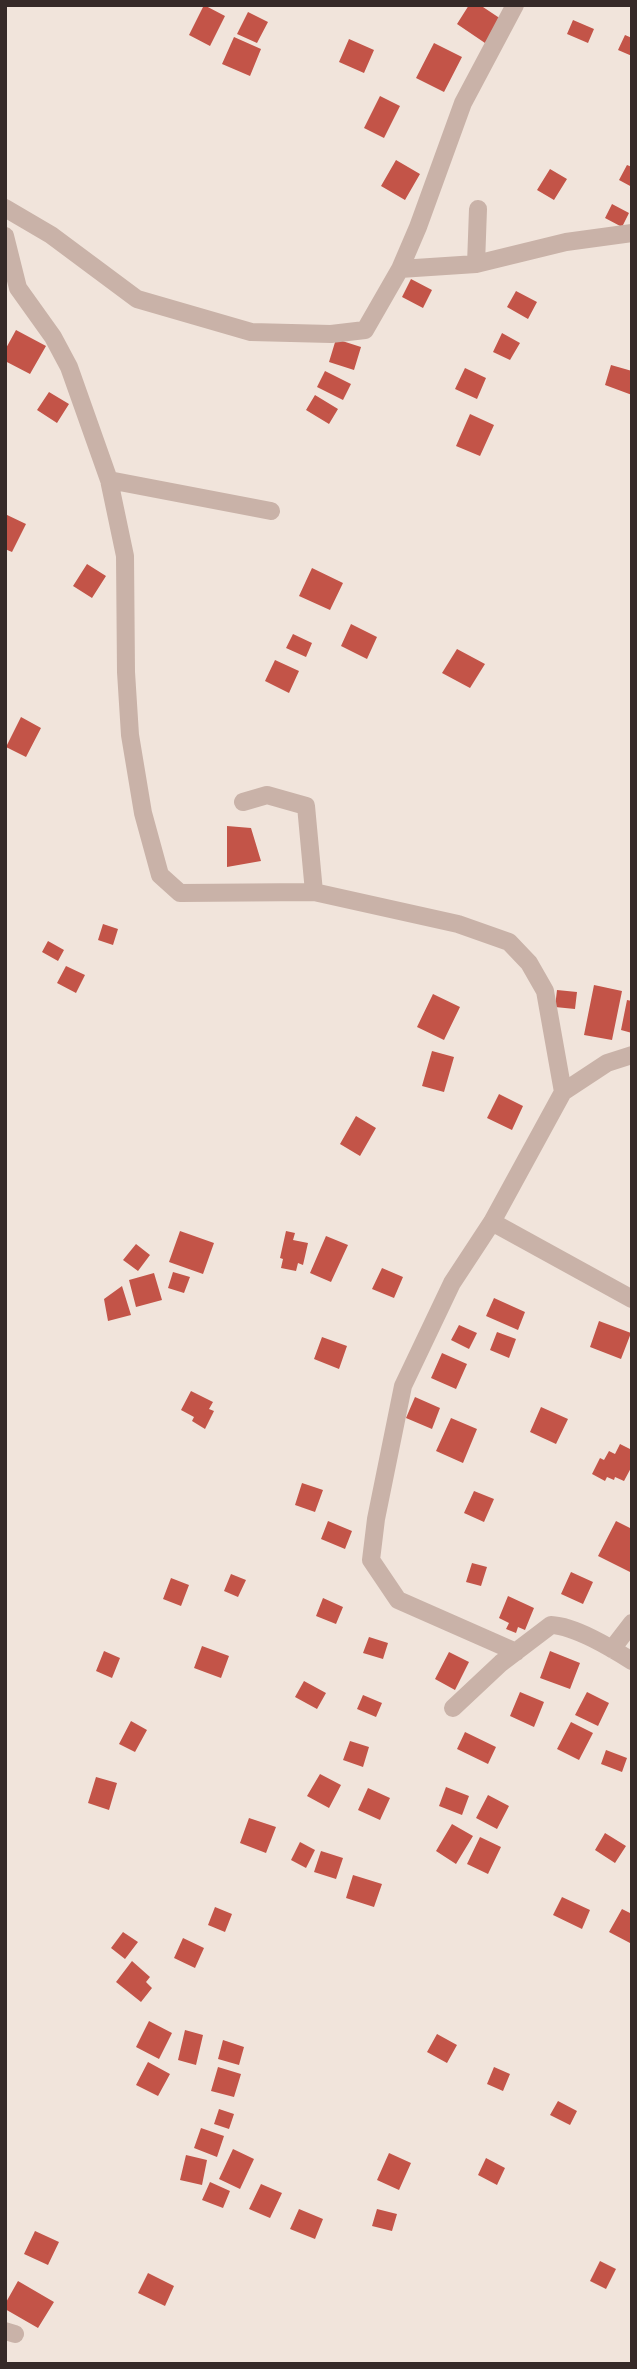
<!DOCTYPE html>
<style>
body{margin:0}
#map{position:relative;width:637px;height:2369px;overflow:hidden;background:#f1e4db;font-family:Rubik,sans-serif}
canvas{display:block}
.frame{position:absolute;inset:0;border:7px solid #362a28;pointer-events:none}
</style>
<div id="map">
<canvas width="637" height="2369"></canvas>
<div class="frame"></div>
</div>
<script>
const context = document.querySelector('canvas').getContext('2d');
context.lineJoin = 'round';
function fill(path, color) {
  context.fillStyle = color;
  context.fill(path, 'evenodd');
}
function trace(path, color, width, dash) {
  context.strokeStyle = color;
  context.lineWidth = width;
  context.lineCap = dash ? 'butt' : 'round';
  context.setLineDash(dash || []);
  context.stroke(path);
}
fill(new Path2D(`
 M204,5L225,16L210,46L189,35Z
 M469,5H480L501,19L485,43L457,24Z
 M248,12L268,22L257,43L237,34Z
 M573,20L594,29L588,43L567,34Z
 M625,35L632,38V56L618,50Z
 M234,37L261,49L250,76L222,64Z
 M349,39L374,50L364,73L339,62Z
 M434,43L462,57L444,92L416,78Z
 M380,96L400,106L384,138L364,128Z
 M396,160L420,174L405,200L381,186Z
 M627,165L632,167V187L619,180Z
 M550,169L567,179L554,200L537,190Z
 M612,204L629,213L622,227L605,218Z
 M411,279L432,290L423,308L402,297Z
 M516,291L537,302L528,319L507,307Z
 M16,330L46,346L30,374L5,361V350Z
 M502,333L520,343L510,360L493,352Z
 M336,339L361,347L354,370L329,362Z
 M611,365L632,371V395L605,385Z
 M465,368L486,378L477,399L455,389Z
 M325,371L351,384L343,400L317,387Z
 M49,392L69,404L57,423L37,410Z
 M315,395L338,409L329,424L306,410Z
 M470,414L494,425L480,456L456,446Z
 M5,514L26,524L12,552L5,549Z
 M87,564L106,576L92,598L73,586Z
 M312,568L343,583L330,610L299,596Z
 M351,624L377,637L367,659L341,646Z
 M293,634L312,643L306,657L286,648Z
 M457,649L485,664L470,688L442,673Z
 M275,660L299,671L289,693L265,681Z
 M21,717L41,728L26,757L6,747Z
 M227,826L251,828L261,861L227,867Z
 M103,924L118,929L113,945L98,940Z
 M48,941L64,950L58,961L42,952Z
 M66,966L85,975L76,993L57,983Z
 M594,985L622,991L612,1040L584,1035Z
 M557,990L577,992L575,1009L555,1007Z
 M433,994L460,1007L444,1040L417,1027Z
 M627,1000L632,1001V1033L621,1030Z
 M432,1051L454,1057L444,1092L422,1086Z
 M499,1094L523,1106L512,1130L487,1118Z
 M356,1116L376,1128L360,1156L340,1144Z
 M180,1231L214,1243L203,1274L169,1262Z
 M286,1231L295,1233L293,1240L308,1243L303,1265L298,1263L296,1271L281,1268L283,1259L280,1258Z
 M326,1236L348,1245L331,1282L310,1273Z
 M136,1244L150,1255L138,1271L123,1260Z
 M382,1268L403,1277L394,1298L372,1289Z
 M173,1272L190,1277L184,1293L168,1288Z
 M154,1273L162,1300L136,1307L129,1280Z
 M122,1286L131,1315L108,1321L104,1299Z
 M494,1298L525,1312L518,1330L486,1316Z
 M599,1321L631,1333L621,1359L590,1347Z
 M459,1325L477,1333L469,1349L451,1340Z
 M497,1332L516,1339L509,1358L490,1350Z
 M322,1337L347,1346L339,1369L314,1359Z
 M442,1353L467,1364L456,1389L431,1378Z
 M191,1391L213,1402L209,1409L214,1411L205,1429L192,1421L194,1417L181,1410Z
 M415,1397L440,1408L432,1429L406,1418Z
 M541,1407L568,1419L556,1444L530,1432Z
 M451,1418L477,1429L463,1463L436,1451Z
 M620,1444L632,1450V1466L624,1481L615,1477L614,1480L607,1477L605,1481L592,1474L600,1458L604,1460L609,1451L615,1454Z
 M302,1483L323,1490L315,1512L295,1505Z
 M474,1491L494,1499L484,1522L464,1513Z
 M328,1521L352,1531L345,1549L321,1539Z
 M616,1521L632,1529V1573L598,1556Z
 M472,1563L487,1567L481,1586L466,1582Z
 M571,1572L593,1582L583,1604L561,1594Z
 M231,1574L246,1580L238,1597L224,1591Z
 M171,1578L189,1585L181,1606L163,1599Z
 M508,1596L534,1608L525,1630L518,1627L516,1633L506,1629L509,1623L499,1618Z
 M323,1598L343,1607L336,1624L316,1616Z
 M369,1637L388,1643L383,1659L363,1653Z
 M202,1646L229,1656L221,1678L194,1668Z
 M104,1651L120,1658L112,1678L96,1671Z
 M550,1651L580,1663L570,1689L540,1678Z
 M449,1652L469,1662L455,1690L435,1679Z
 M304,1681L326,1693L317,1709L295,1697Z
 M520,1692L544,1702L534,1727L510,1716Z
 M587,1692L609,1703L598,1726L575,1715Z
 M363,1695L382,1703L376,1717L357,1709Z
 M131,1721L147,1730L135,1752L119,1744Z
 M571,1722L593,1733L579,1760L557,1749Z
 M465,1732L496,1747L488,1764L457,1749Z
 M350,1741L369,1747L363,1767L343,1760Z
 M606,1750L627,1758L622,1772L601,1764Z
 M320,1774L341,1785L329,1808L307,1796Z
 M96,1777L117,1783L109,1810L88,1803Z
 M446,1787L469,1796L462,1815L439,1806Z
 M368,1788L390,1798L380,1820L358,1810Z
 M488,1795L509,1806L497,1829L476,1818Z
 M249,1818L276,1827L266,1853L240,1843Z
 M452,1824L473,1836L456,1864L436,1851Z
 M605,1833L626,1846L615,1863L595,1850Z
 M480,1837L501,1847L488,1874L467,1864Z
 M300,1842L315,1850L306,1868L291,1860Z
 M321,1851L343,1858L336,1879L314,1872Z
 M353,1875L382,1884L374,1907L346,1898Z
 M562,1897L590,1910L582,1929L553,1915Z
 M215,1907L232,1914L225,1932L208,1925Z
 M622,1909L632,1914L630,1943L609,1932Z
 M123,1932L138,1942L125,1959L111,1948Z
 M183,1938L204,1948L195,1968L174,1958Z
 M132,1961L150,1977L146,1982L152,1988L141,2002L116,1982Z
 M149,2021L172,2033L159,2059L136,2047Z
 M185,2030L203,2035L196,2065L178,2060Z
 M437,2034L457,2045L447,2063L427,2052Z
 M223,2040L244,2047L239,2065L218,2059Z
 M148,2062L170,2074L158,2096L136,2085Z
 M218,2067L241,2074L234,2097L211,2091Z
 M494,2067L510,2074L503,2091L487,2084Z
 M558,2101L577,2111L570,2125L550,2115Z
 M219,2109L234,2114L229,2129L214,2124Z
 M201,2128L224,2136L217,2157L194,2148Z
 M233,2149L254,2159L240,2189L219,2179Z
 M389,2153L411,2163L399,2190L377,2180Z
 M186,2155L207,2160L202,2185L180,2180Z
 M486,2158L505,2168L497,2185L478,2175Z
 M210,2182L230,2191L223,2208L202,2200Z
 M261,2184L282,2193L270,2218L249,2209Z
 M299,2209L323,2219L315,2239L290,2229Z
 M377,2209L397,2214L392,2231L372,2226Z
 M35,2231L59,2242L48,2265L24,2254Z
 M600,2261L616,2269L606,2289L590,2281Z
 M148,2273L174,2286L165,2306L138,2293Z
 M18,2281L54,2302L38,2328L5,2309V2304Z`), '#c35448');
trace(new Path2D(`
 M515,5L463,103L418,227L400,269L476,264L566,242L632,233
 M5,208L51,235L137,299L251,332L331,334L365,330L400,269
 M5,236L18,288L53,337L69,367L109,480L125,556L126,672L130,735L143,813L160,875L180,893L314,892L306,806L267,795L243,802
 M476,264L478,209
 M109,480L271,511
 M314,892L458,924L509,942L529,963L545,991L563,1092
 M492,1222L632,1299
 M612,1649L632,1623
 M516,1652L398,1600L371,1560L376,1519L403,1386L452,1283L492,1222L563,1092L607,1063L632,1055
 M453,1708L501,1663L551,1625C575,1626 611,1648 632,1661
 M5,2331L15,2334`), '#c9b2a8', 18);
</script>
